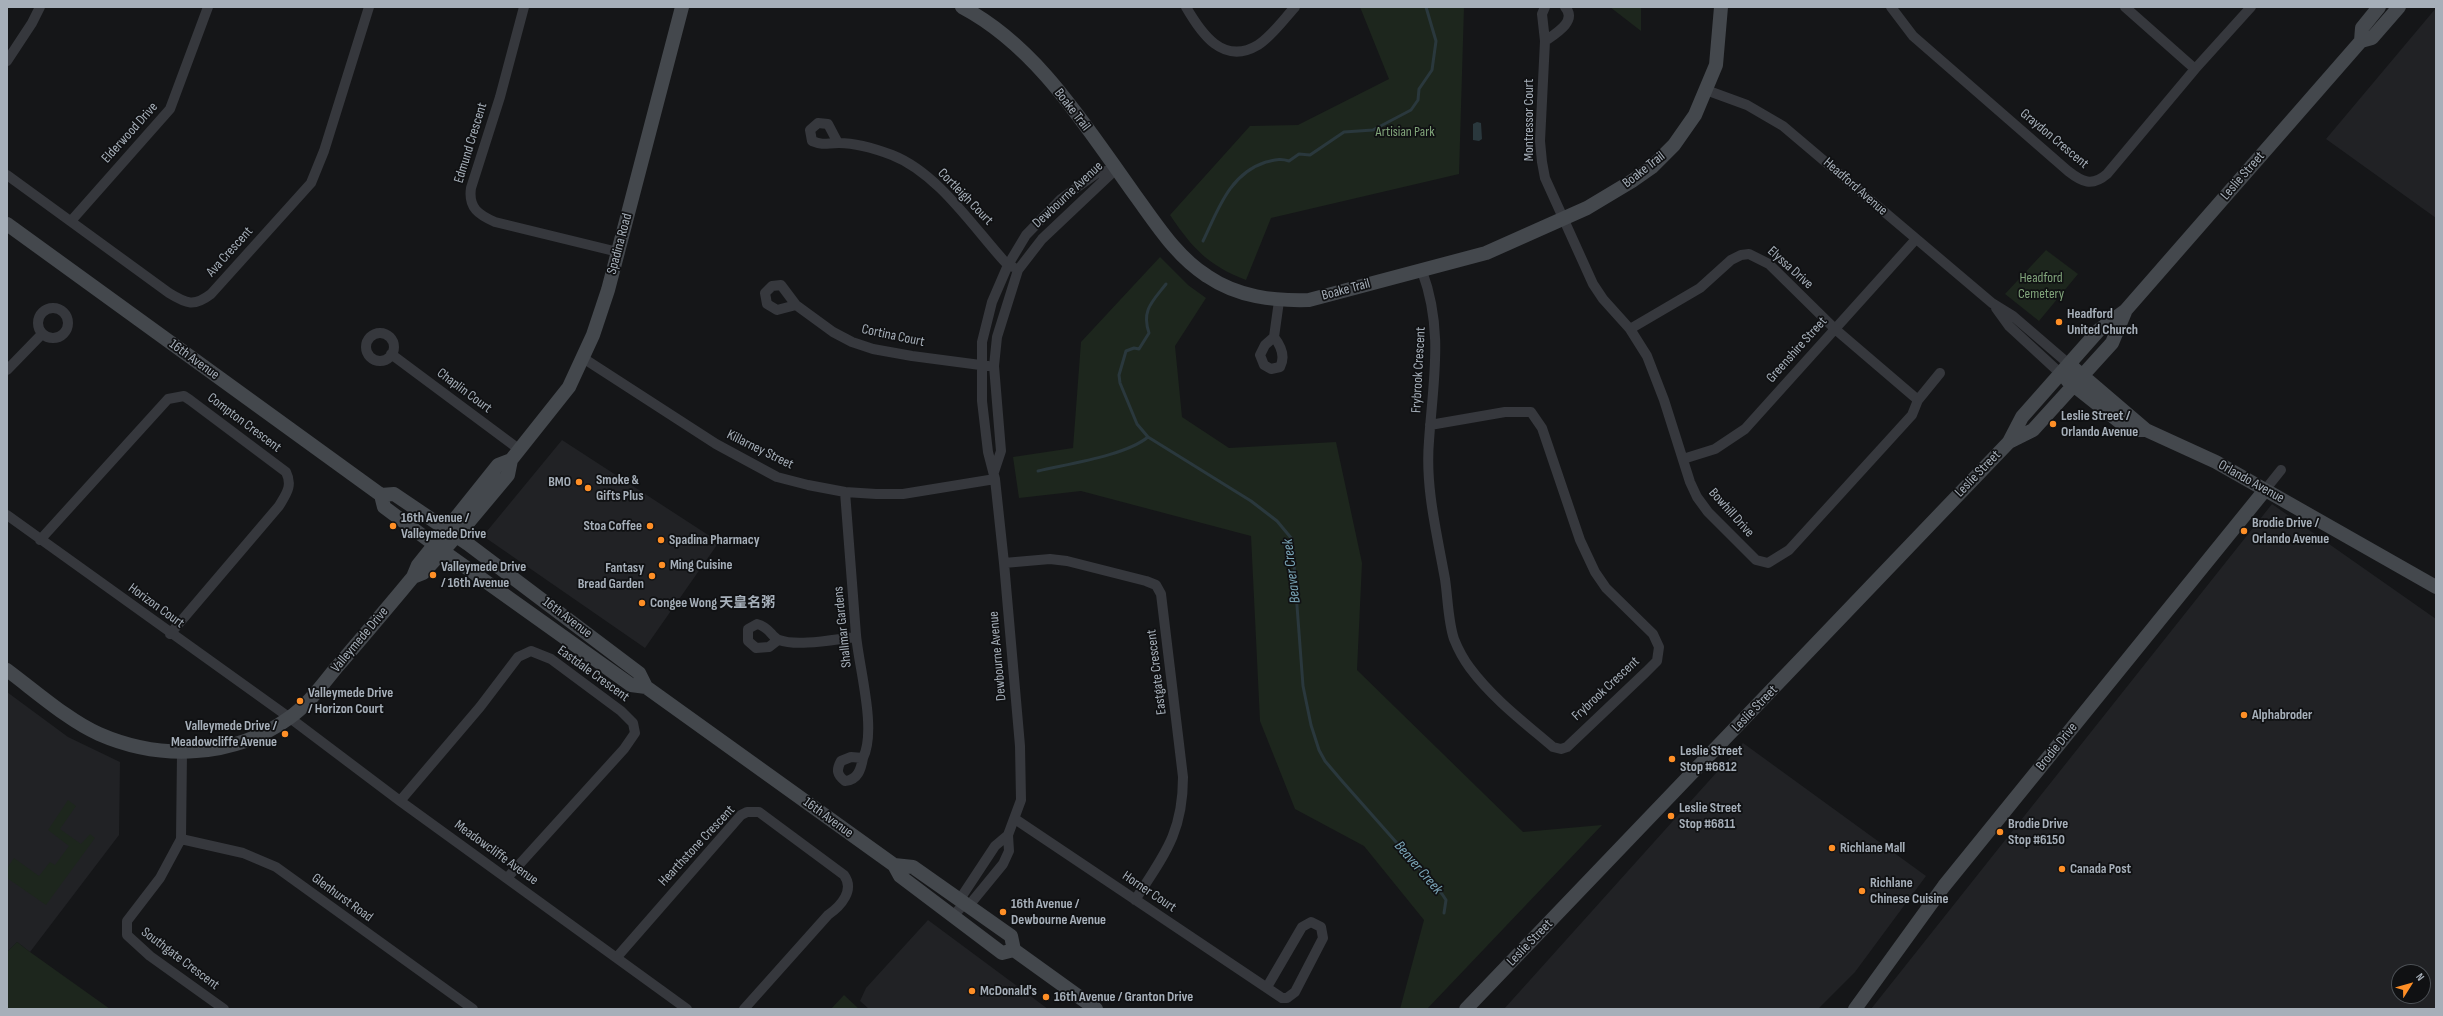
<!DOCTYPE html>
<meta charset="utf-8">
<style>
body{margin:0}
#map{position:relative;width:2443px;height:1016px;overflow:hidden;background:#151618;font-family:"Sofia Sans Condensed",sans-serif}
canvas{display:block}
.frame{position:absolute;inset:0;border:8px solid #a6afb9;pointer-events:none}
.north{position:absolute;left:2391px;top:964px;width:40px;height:40px;box-sizing:border-box;background:#101113;border:1px solid #4c5055;border-radius:50%;rotate:53deg;font-size:11px;font-weight:700;line-height:16px;text-align:center;color:#a6afb9}
.north::after{content:'';display:block;margin:auto;width:14px;height:18px;background:#ff8f26;clip-path:polygon(50% 0,100% 100%,50% 72%,0 100%)}
</style>
<div id="map">
<canvas width="2443" height="1016"></canvas>
<div class="frame"></div>
<div class="north">N</div>
</div>
<script>
const context = document.querySelector('canvas').getContext('2d');
context.lineJoin = 'round';
function fill(path, color) {
  context.fillStyle = color;
  context.fill(path, 'evenodd');
}
function trace(path, color, width, dash) {
  context.strokeStyle = color;
  context.lineWidth = width;
  context.lineCap = dash ? 'butt' : 'round';
  context.setLineDash(dash || []);
  context.stroke(path);
}
function drawText(font, color, halo, rows, align = 'center') {
  context.font = font + ' "Sofia Sans Condensed","Noto Sans SC",sans-serif';
  context.lineWidth = 3.5;
  context.setLineDash([]);
  context.textBaseline = 'middle';
  context.strokeStyle = halo;
  context.fillStyle = color;
  for (const [text, x, y, turn = 0] of rows) {
    context.save();
    context.translate(x, y);
    context.rotate((+turn || 0) * Math.PI / 180);
    context.textAlign = isNaN(turn) ? turn : align;
    if (halo) context.strokeText(text, 0, 0);
    context.fillText(text, 0, 0);
    context.restore();
  }
}
fill(new Path2D(`
 M2436,8V218L2326,139Z
 M562,440L719,542L645,648L483,536Z
 M2272,504L2436,619V1009H1871ZM2399,972H2423V996H2399Z
 M7,692L68,737L120,762L119,835L30,952L17,942L7,952Z
 M1743,743L1926,876L1855,972L1818,1009H1504Z
 M928,920L1048,1009H869L860,1001L866,988Z`), '#212225');
fill(new Path2D(`
 M1360,7H1464L1459,174L1271,218L1246,280C1209,266 1192,248 1170,215L1250,126L1298,125L1389,79Z
 M1610,7H1641V31Z
 M2046,250L2078,274L2039,321L2005,294Z
 M1160,257L1188,285L1206,298L1175,346L1182,417L1229,448L1336,442L1362,563L1357,670L1523,832L1602,825L1427,1009H1400L1424,920L1364,846L1295,809L1260,721L1251,536L1081,491L1019,498L1013,457L1073,448L1081,342Z
 M68,800L76,806L60,829L81,844L90,834L95,838L46,905L7,878V868L14,858L39,876L50,862L55,865L69,846L48,830Z
 M17,942L30,952L110,1009H7V952Z
 M844,995L859,1009H831Z`), '#1d261d');
fill(new Path2D(`
 M1477,122L1481,123L1482,139L1479,141L1473,140V124Z`), '#2a383d');
trace(new Path2D(`
 M1203,241C1218,210 1229,174 1266,162C1275,160 1280,158 1289,161L1299,154L1310,155L1344,132L1373,130L1411,110L1418,100L1419,89L1432,70L1436,41L1426,7
 M1166,284C1153,301 1141,310 1149,333L1139,349L1134,348L1126,351L1119,375L1120,383L1137,424L1148,437L1251,501L1277,521L1292,539L1303,686L1311,725L1319,750L1325,761L1342,781L1442,894L1446,900L1444,913
 M1038,471C1067,464 1125,456 1148,437`), '#2a383d', 3);
trace(new Path2D(`
 M524,7L500,97L471,188C468,208 479,215 495,222L618,252
 M1186,7C1201,33 1223,66 1258,45C1272,36 1284,19 1295,7
 M1545,7L1542,14L1545,41L1540,141L1542,162L1545,178L1593,284L1603,299L1630,329L1647,356L1664,400L1690,482L1697,497L1708,512L1756,560L1768,563L1789,550L1912,415L1918,400L1940,373
 M1891,7L1913,36L2068,171C2082,182 2092,187 2107,174L2195,69L2251,7
 M2125,7L2195,69
 M1545,41C1555,34 1578,21 1565,7
 M7,61L32,23L40,7
 M1706,90L1747,105L1783,126L1992,303L2013,316L2070,365
 M838,143L828,124L818,123L810,130L812,141C825,146 826,143 839,143C856,143 876,149 892,155C938,173 973,227 1005,262L1013,267
 M7,175L169,293C187,304 194,307 211,294L311,183L324,151L369,7
 M71,221L170,109L208,7
 M1422,271C1444,330 1433,381 1429,441C1425,487 1437,534 1445,579C1448,599 1448,621 1454,639C1458,649 1464,660 1470,668C1493,699 1525,723 1553,747L1561,749L1567,747L1646,672L1657,661L1659,647L1653,634L1606,588L1595,572L1580,540L1542,428L1531,412H1505L1430,425
 M796,305L777,310L767,304L765,293L772,286L781,285L796,305L833,332L852,342L873,349L912,356L988,366
 M38 323a15 15 0 1 1 30 0a15 15 0 1 1-30 0Z
 M1996,308L2009,326L2061,374
 M1630,329L1700,288L1731,260L1741,255L1749,254L1769,264L1835,329L1918,400
 M366 347a14 14 0 1 1 28 0a14 14 0 1 1-28 0Z
 M1274,337C1281,346 1286,356 1280,367L1271,369L1264,365L1260,355L1265,345Z
 M1274,337L1279,301
 M391,354L520,450
 M583,358L716,444L777,477L808,485L845,492L876,494H903L995,479
 M7,370L42,334
 M1683,459L1715,449L1745,429L1916,239
 M994,472L1001,451L994,366L997,337L1018,270L1042,239L1116,169
 M2265,490L2281,470
 M845,492C849,540 852,588 856,635C859,668 877,730 863,758L851,757L841,761C836,770 837,775 845,781C858,780 861,769 863,758
 M7,515L290,718L400,801L687,1009
 M40,540L168,399L184,396L190,400L286,472C293,486 286,494 279,506L170,634
 M1004,563L1050,559L1067,561L1146,581L1156,585L1161,594L1183,777C1183,833 1164,855 1135,900
 M778,640L769,647L756,648L748,641V629L757,624C770,627 771,637 779,640C798,647 836,639 856,637
 M182,753L181,839L160,878L127,921V935L150,956L224,1009
 M400,801L480,707L518,657L531,651L551,659L621,711L633,723L635,733L624,749L507,878
 M1015,819L1282,998H1287L1295,992L1323,938L1321,927L1311,922L1302,927L1267,987
 M181,839L243,853L276,867L473,1009
 M964,904L962,896L995,846L1008,835L1021,800L1020,746L1004,563L995,479L988,452L982,401V342L992,302L1008,265L1026,235L1061,199L1097,173L1116,169
 M952,917L964,904L971,903L1003,864L1009,851L1008,835
 M617,957L741,815L747,812H759L844,875C855,890 841,906 828,915L744,1009`), '#36383d', 10);
trace(new Path2D(`
 M962,7C1038,47 1086,127 1135,195C1157,225 1176,256 1207,276C1238,297 1273,301 1309,300L1486,253L1587,208L1632,181L1652,167L1674,145L1695,115L1716,65L1721,7
 M2361,41L2362,28L2379,7
 M7,224L381,495L384,507L443,551L631,685L646,687L894,865L900,876L1002,953L1014,950
 M2070,365L2146,430L2216,462L2436,587
 M2067,380L2130,430H2146
 M2009,442L2033,430L2112,343L2125,312
 M381,495L394,494L468,544L639,673L646,687
 M413,577L423,573L467,524L508,475L511,460
 M7,670C34,690 69,721 99,734C161,761 233,758 289,718C308,705 322,685 336,668C362,638 387,608 413,577L418,565L498,465L511,460L569,387L593,335L608,290L682,7
 M894,865L913,867L1011,936L1014,950L1096,1009
 M1466,1009L2009,442L2022,417L2099,330L2125,311L2361,41L2372,38L2399,7
 M1855,1009L1944,886L2265,490`), '#44484d', 14);
for (const [x, y, r, color] of [
 [2059,322,4,"#ff8f26"],
 [2053,424,4,"#ff8f26"],
 [579,482,4,"#ff8f26"],
 [588,488,4,"#ff8f26"],
 [393,526,4,"#ff8f26"],
 [650,526,4,"#ff8f26"],
 [2244,531,4,"#ff8f26"],
 [661,540,4,"#ff8f26"],
 [662,565,4,"#ff8f26"],
 [433,575,4,"#ff8f26"],
 [652,576,4,"#ff8f26"],
 [642,603,4,"#ff8f26"],
 [300,701,4,"#ff8f26"],
 [2244,715,4,"#ff8f26"],
 [285,734,4,"#ff8f26"],
 [1672,759,4,"#ff8f26"],
 [1671,816,4,"#ff8f26"],
 [2000,832,4,"#ff8f26"],
 [1832,848,4,"#ff8f26"],
 [2062,869,4,"#ff8f26"],
 [1862,891,4,"#ff8f26"],
 [1003,912,4,"#ff8f26"],
 [972,991,4,"#ff8f26"],
 [1046,997,4,"#ff8f26"]
]) {
  const dot = new Path2D();
  dot.arc(x, y, r, 0, 2 * Math.PI);
  context.fillStyle = color;
  context.fill(dot);
  trace(dot, '#101113', 1.5);
}
drawText('14px', '#a6afb9', '#101113', [
 ["Boake Trail",1072,110,52],
 ["Montressor Court",1529,120,-90],
 ["Elderwood Drive",130,133,-48],
 ["Graydon Crescent",2054,139,40],
 ["Edmund Crescent",471,143,-73],
 ["Boake Trail",1644,170,-38],
 ["Leslie Street",2243,176,-49],
 ["Headford Avenue",1855,187,41],
 ["Dewbourne Avenue",1068,195,-43],
 ["Cortleigh Court",965,197,46],
 ["Spadina Road",620,244,-75],
 ["Ava Crescent",230,252,-48],
 ["Elyssa Drive",1790,268,42],
 ["Boake Trail",1346,290,-15],
 ["Cortina Court",893,336,12],
 ["Greenshire Street",1797,350,-48],
 ["16th Avenue",194,360,36],
 ["Frybrook Crescent",1419,370,-87],
 ["Chaplin Court",464,391,37],
 ["Compton Crescent",244,423,37],
 ["Killarney Street",760,450,26],
 ["Leslie Street",1978,474,-46],
 ["Orlando Avenue",2251,482,29],
 ["Bowhill Drive",1731,513,48],
 ["Horizon Court",156,606,36],
 ["16th Avenue",567,618,37],
 ["Shallmar Gardens",843,627,-96],
 ["Valleymede Drive",360,640,-50],
 ["Dewbourne Avenue",998,656,-95],
 ["Eastgate Crescent",1157,672,-97],
 ["Eastdale Crescent",593,674,36],
 ["Frybrook Crescent",1606,689,-43],
 ["Leslie Street",1755,709,-46],
 ["Brodie Drive",2057,747,-51],
 ["16th Avenue",828,818,36],
 ["Hearthstone Crescent",697,846,-47],
 ["Meadowcliffe Avenue",496,853,36],
 ["Horner Court",1149,892,34],
 ["Glenhurst Road",342,898,36],
 ["Leslie Street",1530,943,-46],
 ["Southgate Crescent",180,959,37]
]);
drawText('14px', '#81a57b', '#101113', [
 ["Artisian Park",1405,132],
 ["Headford",2041,278],
 ["Cemetery",2041,294]
]);
drawText('bold 14px', '#a6afb9', '#101113', [
 ["Headford",2067,314],
 ["United Church",2067,330],
 ["Leslie Street /",2061,416],
 ["Orlando Avenue",2061,432],
 ["Smoke &",596,480],
 ["Gifts Plus",596,496],
 ["BMO",571,482,"right"],
 ["16th Avenue /",401,518],
 ["Valleymede Drive",401,534],
 ["Brodie Drive /",2252,523],
 ["Orlando Avenue",2252,539],
 ["Stoa Coffee",642,526,"right"],
 ["Spadina Pharmacy",669,540],
 ["Ming Cuisine",670,565],
 ["Valleymede Drive",441,567],
 ["/ 16th Avenue",441,583],
 ["Fantasy",644,568,"right"],
 ["Bread Garden",644,584,"right"],
 ["Congee Wong 天皇名粥",650,603],
 ["Valleymede Drive",308,693],
 ["/ Horizon Court",308,709],
 ["Alphabroder",2252,715],
 ["Valleymede Drive /",277,726,"right"],
 ["Meadowcliffe Avenue",277,742,"right"],
 ["Leslie Street",1680,751],
 ["Stop #6812",1680,767],
 ["Leslie Street",1679,808],
 ["Stop #6811",1679,824],
 ["Brodie Drive",2008,824],
 ["Stop #6150",2008,840],
 ["Richlane Mall",1840,848],
 ["Canada Post",2070,869],
 ["Richlane",1870,883],
 ["Chinese Cuisine",1870,899],
 ["16th Avenue /",1011,904],
 ["Dewbourne Avenue",1011,920],
 ["McDonald's",980,991],
 ["16th Avenue / Granton Drive",1054,997]
], 'left');
drawText('italic 15px', '#7aa5b7', '#101113', [
 ["Beaver Creek",1292,571,-97],
 ["Beaver Creek",1418,868,49]
]);
</script>
